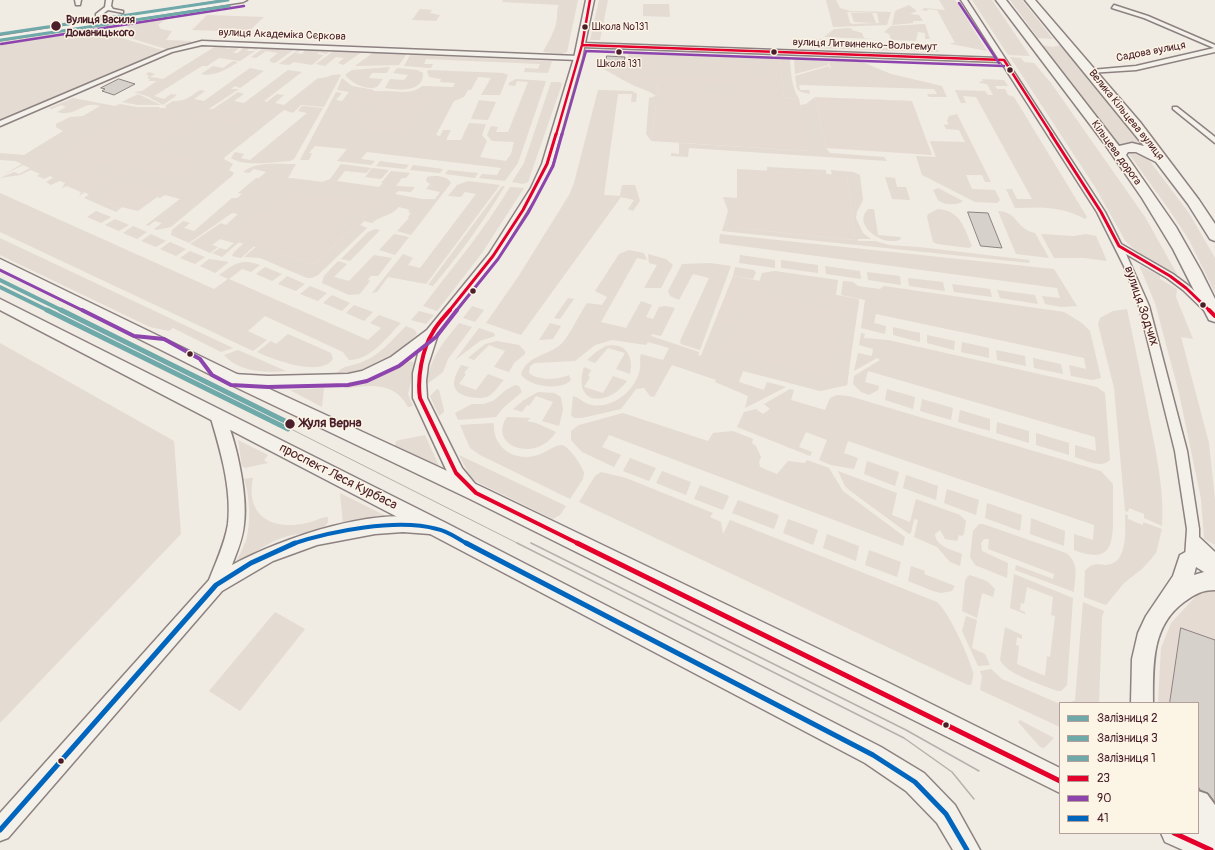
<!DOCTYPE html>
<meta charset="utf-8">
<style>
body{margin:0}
#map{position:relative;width:1215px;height:850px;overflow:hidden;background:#f0ebe3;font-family:Pangolin,sans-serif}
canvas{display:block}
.legend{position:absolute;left:1059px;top:702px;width:140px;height:132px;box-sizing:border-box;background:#fcf5e5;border:1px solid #b59f9b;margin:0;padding:5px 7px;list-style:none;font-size:12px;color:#4a1f2b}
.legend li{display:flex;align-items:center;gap:8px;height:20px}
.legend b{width:20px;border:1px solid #b59f9b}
</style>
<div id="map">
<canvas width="1215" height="850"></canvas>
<ul class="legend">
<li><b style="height:5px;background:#6fa9a9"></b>Залізниця 2</li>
<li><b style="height:5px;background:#6fa9a9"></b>Залізниця 3</li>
<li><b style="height:5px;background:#6fa9a9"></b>Залізниця 1</li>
<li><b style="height:5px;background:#e4002b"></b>23</li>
<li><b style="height:5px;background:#8e44ad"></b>90</li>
<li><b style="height:5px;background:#0065bd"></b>41</li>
</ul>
</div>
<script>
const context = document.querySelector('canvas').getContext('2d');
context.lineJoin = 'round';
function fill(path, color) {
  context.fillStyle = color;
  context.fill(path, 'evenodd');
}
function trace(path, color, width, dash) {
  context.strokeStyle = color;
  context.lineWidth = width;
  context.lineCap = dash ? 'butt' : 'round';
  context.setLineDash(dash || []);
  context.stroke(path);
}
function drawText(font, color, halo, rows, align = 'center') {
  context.font = font + ' Pangolin,sans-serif';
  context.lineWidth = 3;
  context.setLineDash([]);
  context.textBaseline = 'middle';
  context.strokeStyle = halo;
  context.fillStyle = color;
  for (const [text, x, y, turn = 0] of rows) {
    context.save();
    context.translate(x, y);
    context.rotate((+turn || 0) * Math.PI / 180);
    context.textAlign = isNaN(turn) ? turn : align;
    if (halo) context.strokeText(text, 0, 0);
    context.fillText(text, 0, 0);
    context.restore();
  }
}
fill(new Path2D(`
 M207,15L264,17L248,32L192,30Z
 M629,53L779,58L784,98L799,99L809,151L651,141L656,104H664L657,96L658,82L622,80Z
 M355,90L450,95L421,144L321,137Z
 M815,97L912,101L932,155L826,148Z
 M102,107L214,109L240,110L264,114L182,179L138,211L109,204L50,176L39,168Z
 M737,169L847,175L855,239L853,240L737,228Z
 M291,178L394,191L363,219L364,221L358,227L352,229L315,264L220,237Z
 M733,276L859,299L847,385L820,391L701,356Z
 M1212,588H1215V825L1198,798V703H1158L1161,648L1171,623L1198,594Z`), '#e6dbd2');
fill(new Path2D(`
 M503,0H578L567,52L562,54L543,52C548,42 557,28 557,17C557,12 557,9 559,5L502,2Z
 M599,0H608L600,40H590Z
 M826,0H836L840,8L850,11L891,12L887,25L833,27ZM847,12L877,13L879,23L853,24L850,23Z
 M939,0H955L987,51L951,44L950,43H955L937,10L927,9L928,11L921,10L925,8L945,10Z
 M972,0H992L1030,56L1008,55Z
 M1010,0H1022L1053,39L1038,38Z
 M643,4H669L670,17L643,16Z
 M909,5L917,11L910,14L919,15L923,21H913V23L892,25L895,11Z
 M420,9L432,10L430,13L440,15L436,21L412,20Z
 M851,13H872L876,23L854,22Z
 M168,15L169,17L158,25L161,29L172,31L166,40L191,41V43L169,50L127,37L128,22Z
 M925,24L930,39H925V33L918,32L916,41L891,40L889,34L884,32L891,26Z
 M93,26L99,33L115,36L165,51L0,123V41Z
 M851,28L852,30L862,33L864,38L876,39L824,37L834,29Z
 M813,39H826L827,42L819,41L821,46L938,50L939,52L811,48V40Z
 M1041,45L1053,47L1061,45L1141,145L1126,143L1117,145Z
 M216,46H228L225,49L240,47L233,53H238L245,46L261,47L256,50L250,48L246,51H255L240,61L219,58L207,66H202L154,96L164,99L171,94L177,95L163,105L147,96L134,92L142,91L157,81H148L150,79L147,78L149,76L146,74L149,72L155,74L150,77L163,79Z
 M265,47L295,49L275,63L270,62L271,61L269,60L278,53L266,51L256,58L251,57Z
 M299,49H302L296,53L302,54L306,49L329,52L326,54L319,52L317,54L324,55L312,65L294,62L289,65L279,64Z
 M335,50L362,52L343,65L338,63L344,58L336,57L325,66L316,64Z
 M374,52L405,54L406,55L399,65L355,66Z
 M630,52L790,58C791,72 791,86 799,99L784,98L779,58Z
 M410,55H413L552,61L548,73L524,72L525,68L538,69L540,64L426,59L424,64H433L431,68L404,66Z
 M654,56L719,58L734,62L739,66L740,70L733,76L738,77V79L634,74L635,72H641L635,67V63L639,60ZM648,59H655L654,73L643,70L640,66L643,61ZM719,61H725L735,66L734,72L720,75Z
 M1010,57L1021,58L1024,62L1034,63L1051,83L1145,217L1177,274L1167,271L1134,249L1126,242L1095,187Z
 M794,58L855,59L891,74L942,86L947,97H929L927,94H937L934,89L799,85L800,90H809L810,94L801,92L797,89L795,76L829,66L830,69L831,68L828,62V65L795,74Z
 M740,59L775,60L776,70L741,68Z
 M233,61L238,62C227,69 215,77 201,74L213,66L223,68Z
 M601,66L626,67L623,80L658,81L657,96L665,97V104H656L651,141L646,134L649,98L656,96C648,90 641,89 633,85C622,80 612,73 601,68Z
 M390,67L387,73H372L369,78L383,79C381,81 379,85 377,87C367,91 352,83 346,76V74L352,70Z
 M250,68L264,71L240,88L235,86L231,89H239L187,123H180L165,106L173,101C184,102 191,96 200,90L205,91L194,99L204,101Z
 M397,68L417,70L423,73C424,93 398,90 385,88L390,79L404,80L408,75L393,73Z
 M745,69L772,71L773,78L746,77Z
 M288,70L302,72L264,101L267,102L277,94L284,95L275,103L284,105L318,78C326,79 333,73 341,75L324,107L301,105L293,113L284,110L225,157L224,159L233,164L229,170L234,173L232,176L171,227L156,230L154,229L162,223L155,221L148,226L146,225L180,199L165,195L160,198L157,197L166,190L141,185H118L98,198L109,204L122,207L116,212L84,198L153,150L155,151L133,168L185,175L186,173L182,172L188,167C176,171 161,174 150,165V160L153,155C174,140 203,111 230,111L216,109L165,145L162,144L238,92L244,94L234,101L244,103ZM235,113L243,115L246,118L245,122L241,126L208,119L219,114ZM162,152L196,160C185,168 165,174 154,164L156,156Z
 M429,70L503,73L508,75L500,95H481L491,78L478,77L471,90H468L464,97L454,101L436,135L440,136L443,130H451L446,140H461L469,123L486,124L482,135L487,141L480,157L506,161L511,154L514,142L492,141L487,135L491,126L498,127L496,132H508L528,82L517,81L515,86L508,85L510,82L516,79L546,81L518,163L505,181L479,178L482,174L497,175L501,168L367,152L361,159L375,161L371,165L337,161L347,149L315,146L309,153H312L309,160H300L336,92L342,93L336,100L342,101L349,92L337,90L342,78L352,86L374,90L368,97H354L346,107L356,111L362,121L358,131L408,135L430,99L441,94L429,98V96L422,95L420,98L427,99L426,101L373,98L381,91C394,90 411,96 422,86L453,87L455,83L440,82L441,79L429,77L427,71Z
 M982,79L1004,80L1008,86H995L997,89H1005L1008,95L1014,97L1087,217L1085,219C1062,206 1041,207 1015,208L1006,189H1012L1017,199H1032L976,97L963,96L966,103H961L955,90L985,91L988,95H993L987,84L980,83L979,82L983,81Z
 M551,82H560L562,84L528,182L523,184L512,182L524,163Z
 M722,83H733V95L697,93L698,84L722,85Z
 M598,90L632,91L637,94L636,102H631L632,94H618L604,195L620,196L622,185H635L640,201L633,211L628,209L634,200L621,197L521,335L486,323L518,277L569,195L574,183Z
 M138,94L161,105H138L122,102Z
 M815,97L826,148L830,153L884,157L887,161L689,148L688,157L671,156V153L679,154V143L808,151L800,105L806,104Z
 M73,98L115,106L120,104L137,107H160L143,118L123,116L66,152L80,156L76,159L85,161L86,164L76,171L68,170L62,175L66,178L51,185L46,182L54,177L50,176L44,179L37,176L40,174L31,170L20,175L0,178L14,172L19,174L30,168L23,165L3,175L22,164L15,161L0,160V153L24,155L63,131L56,127V124L70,117L83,116L100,106C82,100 76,118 57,112L66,107L61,105L52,109L49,108Z
 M374,100H380L365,116L360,110V107L365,102Z
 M479,100L496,102L488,120L471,119Z
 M302,106L323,108L294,159L290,161C274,162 244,167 231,158L235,152L244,154L241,158L250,160L307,113L298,111Z
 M161,108H163L176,124L146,118Z
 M957,114L991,182H985L982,175H966L972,189L995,190L1000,200L997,203L975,202L922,175L916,156L936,157L930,141L965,142L959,130L946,129L944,125L949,124L947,121L949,116Z
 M1130,153L1146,156L1189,213L1211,251L1215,258V293L1189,240L1170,211L1129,154Z
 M380,161L409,165L405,169L376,166Z
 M96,163L120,168L79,196L81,192L67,186L62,188C65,182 69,178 76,180L74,182L85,185L101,174L95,172L92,174L83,171L90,164Z
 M296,164L288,178L322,182L330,179L341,164L371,168L366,173L345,171L337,181L379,187L383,183H381L391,171L410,173L406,178H402L396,186L415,187L411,192L398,191L395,194L422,199H435L440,192L426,189L430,184L426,181L427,177C435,175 448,176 451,183L411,235L397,231L409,218L408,217L411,213L408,212L410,210L399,207C390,217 381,215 372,223L364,221L363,219L381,202L293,193L278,206L266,204L261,208L265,209L269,206L276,208L273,211L252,214L232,232L247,235L222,257L212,253L220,248L226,250L234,243L220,239L212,245L218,247L210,253L190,244L221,223L226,225L238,214L232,213L189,243L171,235L172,230L183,221L190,223L184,228L194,231L232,198H237L242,194L238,193L256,178H259L266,172L254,169L249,173L243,172C256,161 279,164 296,164Z
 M413,165L443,169L440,173L410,170Z
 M767,167L826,170V174L767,171Z
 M372,168L389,170L381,179L365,177Z
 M448,170L478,173L475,178L445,174Z
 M831,170L853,172L860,175L863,200L857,212L856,218L863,233L871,239H858V241H875L889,245L919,247L1029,260L1030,263L722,231L728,211L723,197L737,198V228L853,240L855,239L847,176L832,175Z
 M885,177L895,178L897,187H906L910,200L892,199Z
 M468,181L500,185L426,284L388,277L377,292L372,293L403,254L413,258L408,265L420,268L476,194L465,192L461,197L448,196L457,185Z
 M502,186H505C484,221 459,255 433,286L428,285Z
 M510,187L524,188L482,253L437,311L423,306C453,267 485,229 510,187Z
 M938,188L963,201C957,206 943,205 938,200C936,197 935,193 933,190Z
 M0,193L214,289L228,279L219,275C234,264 241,258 260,265L251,272L242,269L229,279L368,340L381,328L370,323L379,315L401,323C387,337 371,360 349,360L343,352L265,316L248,331L267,340L253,351L0,232Z
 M363,205L373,206L344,233L335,230Z
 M868,209H874L878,235L901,237L900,240C897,241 893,241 890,241C875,240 854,223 868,209Z
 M938,209C961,211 964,228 972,246L969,248L937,244L933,242L927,217L928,214Z
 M96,211L111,217L101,223L87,217Z
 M998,211C1019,212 1014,228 1035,233L1049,258L1016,254Z
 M115,219L129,225L119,231L105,225Z
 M360,225L367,228L318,275L312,278H307L260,258L244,257L264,240L267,242L260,248L315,264L352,229Z
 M133,226L147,232L137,239L123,233Z
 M375,229L380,230L350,261L341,259L368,232Z
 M151,234L166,241L156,247L141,241Z
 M254,234L264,237L241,258L232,256L234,252Z
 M394,234L409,237L395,255L379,250Z
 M720,234L1054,269L1077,306L1061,307L1045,304L1042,296L1060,298L1057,288L719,243Z
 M1041,234L1074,236L1086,234L1096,236L1107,261L1084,258H1054Z
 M0,238L233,348L221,352L173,328L169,331L150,327L0,255Z
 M170,242L186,249L176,256L160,249Z
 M629,250L644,253L647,260L637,258L601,322L626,328L641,301L652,305L646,317L653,319L659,307L666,306L675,308L661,336L652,334L651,336L699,352L698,355L701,356L715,321L740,328L733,338H730L727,346L723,345L721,351L736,355L737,352L819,374L820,376L828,374L835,349L851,352L847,385L820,391L743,371L739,382L764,390L767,382L786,387L745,408L748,396L715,382L716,380L672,365L654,397L650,396L644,388L636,389L621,409L582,418H574L571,415L573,396C579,397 584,404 592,405C613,409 636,390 640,369C641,364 639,359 641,354L663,360L669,348L648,342L646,345L612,340L595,345L575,361L535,363L530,366L529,373C538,381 559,380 569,375L571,380C562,391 527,387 521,374C527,356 546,356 560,345C568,339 580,313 587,303L602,305L607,297L595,291L619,254Z
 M190,251L205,257L195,264L180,258Z
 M648,254L666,259L673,265L661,288H644L657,265L649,263Z
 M374,255L392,258L378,276H371L368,279L370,281L360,294L349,295L322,283L324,276L338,261L347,264L334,277L349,281Z
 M740,255L775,260V268L739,263Z
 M209,259L229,262L215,273L200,266Z
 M781,260L818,265V273L781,268Z
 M710,263L731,266L700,350L681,344L680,341L709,278L693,274L679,300L670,296L668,291L682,264Z
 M1139,265L1160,276V279L1177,289L1176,297L1193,339L1181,337L1209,443L1215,500V545L1204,539L1201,499L1179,393L1155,303Z
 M825,266L860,271L861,279L826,274Z
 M265,267L282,274L272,281L256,274Z
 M735,267L754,270L756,272L753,279L733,276Z
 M775,271L838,280L835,301L824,298L823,302L834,305L833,309L756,293L762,273Z
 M867,272L900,276L901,285L868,280Z
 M287,276L305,284L296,291L278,284Z
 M908,278L943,282L945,291L909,286Z
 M843,281L853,282L858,286L880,289L884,286L1064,312L1082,323L1090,331L1101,378L1092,380L1071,376L1069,365L1086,369L1084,358L876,314L874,323L886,326L885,334L861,328L865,300L841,295Z
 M952,284L990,289L992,297L954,292Z
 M310,286L327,293L318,301L300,294Z
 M997,290L1035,295L1038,304L1000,298Z
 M332,295L350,303L342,311L323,303Z
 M568,298L574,299L560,319L554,318Z
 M844,299L859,302L852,347L836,343Z
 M354,305L373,312L364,321L346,313Z
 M472,306L484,310L475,322L463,318Z
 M721,306L737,310L740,313L741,320L736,323L726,316L718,314Z
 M1127,309C1136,350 1144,391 1152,432C1158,463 1164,494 1162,526L1144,518V514L1129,508L1128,512L1125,511L1114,388L1098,324L1100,318L1113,311Z
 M419,311L434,315L426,324L411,320Z
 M829,312L833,313L822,368L816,367Z
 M459,323L472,327L448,359L443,372L427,384C430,357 443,343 459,323Z
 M550,323L561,326L553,339L539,340Z
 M406,326L415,330L417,334C395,356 370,372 337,374C341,365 354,366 362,362C380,355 392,340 406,326Z
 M893,327L920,333V342L893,335Z
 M479,328L494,333L495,336L480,341L455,360Z
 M861,333L865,334L864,338L888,340L1097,387L1105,393L1110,460C1101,469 1085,460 1075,457V445L1096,451L1095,437L868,371L865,382L879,386L878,390L869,395L861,392L853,384L854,376L880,360L877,358L854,371L858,353L872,356L873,349L859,345Z
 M288,334L331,353L333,359C320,378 273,359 257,352L271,341L276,344Z
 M927,335L955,341L954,350L927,343Z
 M497,341L519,345L525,351V354L514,363L509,372L494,367L505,351L489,345L474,360L468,358L485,344Z
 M962,342L989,348V358L961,352Z
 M0,343L174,441L181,534L0,723Z
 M606,346C626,342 634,357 630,374L616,369L625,353L608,348L595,363L587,360L596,352Z
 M238,350L286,371C265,373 239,372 224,355Z
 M996,350L1025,356L1026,366L997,360Z
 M1033,358L1061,364L1063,374L1034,368Z
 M409,361L413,362L415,365L408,394L413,406L408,407C397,386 378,384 356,387C352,387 348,389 344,388L345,386L377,378Z
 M461,365L469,367L464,373L466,374L459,384L476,390L488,374L504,380C499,385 495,392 489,396C483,399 476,398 470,397C449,393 452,380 461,365Z
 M584,367L591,370L588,376L590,377L584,387L603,393L613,376L627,381C608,407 572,406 584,367Z
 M515,385L519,386L522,392L503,408L496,417L458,420L455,413L472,404H483L493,401L506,390Z
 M324,388L322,407L290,390Z
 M437,389L439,390L444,410V412L439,416L430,396Z
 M790,389L794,390L791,400L825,410L830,398L837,395L849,396L1101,471L1113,484C1113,496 1113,509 1113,521C1113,552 1105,562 1074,550V534L1093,540L1094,525L848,441L844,453L858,458L854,469L831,465L819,460L827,440L806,432L799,447L812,452L810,456L737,427L744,412L756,409L763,414L770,409L764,404Z
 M887,389L915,397L913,409L885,400Z
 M538,392L554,393L561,397L563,410L559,426L542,421L553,402L536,396L529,406L527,405L522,412L513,409L524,400Z
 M922,399L953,408L951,420L920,411Z
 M960,410L990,419V431L958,422Z
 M623,413L708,441L713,433L733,431L753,439L752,443L756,446L761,457L759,462L760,467L777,474L788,461L805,463L807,460L829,468L843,491L905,537L903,546L609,435L602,447L621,455L614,467L582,452L571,440V431L579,425Z
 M507,417L531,418L527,421L536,423L556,432C536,464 487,446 507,417Z
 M997,422L1029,431V443L996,433Z
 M494,423C492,446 512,461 534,456C542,455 556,444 562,445C570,447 582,466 584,473L583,479L570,499L480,455L470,448L460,425Z
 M1036,433L1069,443V455L1036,445Z
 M425,435L439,466L395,446L396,441L400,440Z
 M238,440L268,455L264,460L268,463L245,468L242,466Z
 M459,455L566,506L560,515L553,519L477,482L470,476Z
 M630,458L656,468L649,481L623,471Z
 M867,461L899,472L895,486L864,474Z
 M662,471L691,482L686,495L656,483Z
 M838,471L897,493L892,515L910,522L916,499L960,515L966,521L964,534L962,536L959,535L957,541L945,539L940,530L935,534C936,547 951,549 962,554L960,566L950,562L937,547L914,537L918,520L914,519L911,533L909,534L849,490L845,486Z
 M601,472L626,478L713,513L710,517L721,522L723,534L730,520L937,602C950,614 968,655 973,672C974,676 972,681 971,685H968L579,502L595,476Z
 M906,475L938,486L936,500L903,488Z
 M250,478H253C245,516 272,531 307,523C314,522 320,517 328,517V522C323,534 299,533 288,536C267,542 248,556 231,569C237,560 242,551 246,541C251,523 250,496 244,479Z
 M700,485L729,496L723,510L694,499Z
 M947,489L979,500L976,515L944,503Z
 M340,493L388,517L343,524Z
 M738,500L779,515L774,529L732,513Z
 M987,503L1022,515L1020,531L985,518Z
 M1125,514L1128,515V519L1143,525V522L1162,529L1156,553L1152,558L1142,569L1124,583L1106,605L1084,597L1085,571C1092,563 1097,564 1105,565C1129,565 1125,529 1125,514Z
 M1031,518L1065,531L1064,546L1030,534Z
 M788,519L818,530L813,545L783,533Z
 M979,524H983L1066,553C1080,564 1075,576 1074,592L1015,570L1016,565L1053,579L1054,574L988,549L989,539H984L981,543L982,551L1008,563L1007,578L975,565L970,557L973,531Z
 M827,534L859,546L856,561L823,548Z
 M869,550L901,562L897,577L865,565Z
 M911,566L925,571L924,574L955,586L952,591L941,593L933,591L908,581Z
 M1014,574L1073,598L1067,685L1061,691H1057C1043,685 1006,674 1000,660L1005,627L1022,635V639L1017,637L1016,645L1019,646L1017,664L1045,676L1047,656L1050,657L1055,616L1051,615L1053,597L1027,587L1024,604L1021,603L1020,610L1025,612V614L1010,608Z
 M970,575L987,581L995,589L993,597L982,593L977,618L962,611L965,581L967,577Z
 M1083,602L1104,611L1102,617L1099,703H1070L1075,700Z
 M275,612L305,629L240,711L209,691Z
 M966,616L977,620L972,648L985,654L990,665L978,666L962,631Z
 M991,669L1002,679L1060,704V727L980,690L982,677L980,671Z
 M1020,720L1054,738L1044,748L1040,747L1018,722Z`), '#e4dbd2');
const building = new Path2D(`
 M607,56L625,57L623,66H605Z
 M119,79L135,84L114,95L102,91L105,89L101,88Z
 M968,212L988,213L1002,248L981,246Z
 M1181,628L1215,640V802L1208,793L1200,790L1198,786V703H1170Z`);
fill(building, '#d7d1cc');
trace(building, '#8d8281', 1);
const street = new Path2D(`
 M75,0H81L80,5H76Z
 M106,0H112L111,6L113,9L123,11V13L108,10L100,16H96V14L105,7Z
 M961,0H967L1105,212L1121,244L1173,274L1189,286L1215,310V319L1212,318L1183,290L1167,278L1126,254L1149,306L1187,451L1199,529V537L1215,552V566L1210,564L1198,552L1195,562L1191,564L1187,562L1185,558L1187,529L1175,451L1139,306L1124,266L1097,212L1001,62L582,47L579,45L582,43L998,58Z
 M1114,5L1148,16L1215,45V52L1136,70L1089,73V71L1091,70L1136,66L1214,48L1144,18L1112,8Z
 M202,41L578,56L581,58L578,60L202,45L172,52L0,126V121L168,50Z
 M1173,107H1177L1215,137V143L1173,109Z`);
const secondary = new Path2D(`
 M229,0H247L243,2L0,40V36Z
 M586,0H594L582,58L552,164L541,188L497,259L438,334L428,365L426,381L427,398L462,468L481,491L479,496L473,498L467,496L450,478L413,398V373L419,350L401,365L370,379L348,384L268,386L228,383L226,379L228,375L233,374L268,376L348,374L362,371L391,357L427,330L489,254L531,188L542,164L574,58Z
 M217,409L222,411C236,436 248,496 244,524C243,538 237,552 232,565C280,539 383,502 436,522L438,527L436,532L430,534L403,532L375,534L317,545L273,561L222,591L8,838L0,841V813L209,580C216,562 225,543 228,524C232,488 220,449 210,415L212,411Z`);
const primary = new Path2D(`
 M0,259L239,375L482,487L887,682L1060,768V793L470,499L227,383L0,269Z
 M0,299L446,523L881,747L924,773L955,805L980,850H953L937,823L906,791L865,763L432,535L0,310Z
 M1191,549L1202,551L1215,557V590C1202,590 1195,594 1184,602C1151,626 1153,666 1153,703H1131L1132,659L1138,633L1146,616L1173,576L1180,555ZM1196,567L1204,572L1194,575Z
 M1198,791L1207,794L1215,805V850H1183L1165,842L1161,833H1198Z`);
const highway = new Path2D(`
 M996,0H1006L1119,146L1132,143L1144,146L1025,0H1035L1140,122L1199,200L1215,224V241L1210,239L1188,204L1156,162L1136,152H1128L1126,155L1176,227L1201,271L1215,299V322L1209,320L1173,249L1142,198L1104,143Z`);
trace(street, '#8d8281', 3);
trace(secondary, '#8d8281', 3);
trace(primary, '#8d8281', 3);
trace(highway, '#8d8281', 3);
fill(street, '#f4f1eb');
fill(secondary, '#f4f1eb');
fill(primary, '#f4f1eb');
fill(highway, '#f4f1eb');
trace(new Path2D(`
 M287,427L519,544
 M531,543L533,544`), '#b7b0ad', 1);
trace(new Path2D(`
 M517,543L904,738L952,772L974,799
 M531,543L906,730L979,771`), '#b7b0ad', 1.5);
trace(new Path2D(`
 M582,45L1004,60L1052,135
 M556,135L582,45L590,0`), '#e4002b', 2.5);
trace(new Path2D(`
 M1051,134L1101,212L1119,246L1170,276L1186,288L1210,311
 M449,311L493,256L523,210L547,164L556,134`), '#e4002b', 3);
trace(new Path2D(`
 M450,310C444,317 437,324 433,332C422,349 417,379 420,398L456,473L476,493L579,544
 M1209,310L1215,316`), '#e4002b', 4);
trace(new Path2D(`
 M577,543L1060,781
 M1174,833L1211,850`), '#e4002b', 5);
trace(new Path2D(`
 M959,3L999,63
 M1,44L244,6
 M562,135L586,51L1004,66`), '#8e44ad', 2.5);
trace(new Path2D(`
 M0,270L84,311
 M456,311L498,259L528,213L553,166L562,134`), '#8e44ad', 3);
trace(new Path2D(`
 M82,310L134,336L164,339L200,359L212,375L231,385L268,387L348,385L367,381L399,366L436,337L457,310`), '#8e44ad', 4);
trace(new Path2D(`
 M292,544C331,531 397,518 437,529C448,531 458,539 468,544`), '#0065bd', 4);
trace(new Path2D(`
 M466,543L873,755L915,782L946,814L967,850
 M0,830L216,585L251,563L295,543`), '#0065bd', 5);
trace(new Path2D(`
 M0,34L228,0`), '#6fa9a9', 3);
trace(new Path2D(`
 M0,280L63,311`), '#6fa9a9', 4);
trace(new Path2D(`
 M61,310L291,424`), '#6fa9a9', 5);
trace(new Path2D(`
 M0,287L49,311`), '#6fa9a9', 4);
trace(new Path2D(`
 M47,310L288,429`), '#6fa9a9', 5);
trace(new Path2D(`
 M1,40L229,6`), '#6fa9a9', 3);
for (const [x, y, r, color] of [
 [56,26,5.5,"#4a1f2b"],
 [585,27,3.5,"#4a1f2b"],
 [619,52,3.5,"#4a1f2b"],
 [774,52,3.5,"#4a1f2b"],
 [1010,70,3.5,"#4a1f2b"],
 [473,291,3.5,"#4a1f2b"],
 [1203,305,3.5,"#4a1f2b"],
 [190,354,3.5,"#4a1f2b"],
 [290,424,5.5,"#4a1f2b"],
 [946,725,3.5,"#4a1f2b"],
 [61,761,3.5,"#4a1f2b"]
]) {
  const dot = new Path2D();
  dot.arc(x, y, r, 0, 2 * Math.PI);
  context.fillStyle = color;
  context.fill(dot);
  trace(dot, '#fcf5e5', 1.5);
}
drawText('10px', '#4a1f2b', '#fcf5e5', [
 ["Школа №131",592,27],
 ["Школа 131",619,64,"center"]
], 'left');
drawText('bold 11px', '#4a1f2b', '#fcf5e5', [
 ["Вулиця Василя",66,20],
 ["Доманицького",66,33]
], 'left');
drawText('11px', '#4a1f2b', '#fcf5e5', [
 ["вулиця Академіка Сєркова",282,35,2],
 ["вулиця Литвиненко-Вольгемут",865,45,2],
 ["Садова вулиця",1151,52,-11],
 ["Велика Кільцева вулиця",1126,115,51],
 ["Кільцева дорога",1116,153,54]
]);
drawText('13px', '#4a1f2b', '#fcf5e5', [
 ["вулиця Зодчих",1141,306,71],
 ["проспект Леся Курбаса",338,477,27]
]);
drawText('bold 13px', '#4a1f2b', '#fcf5e5', [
 ["Жуля Верна",300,424]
], 'left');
</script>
